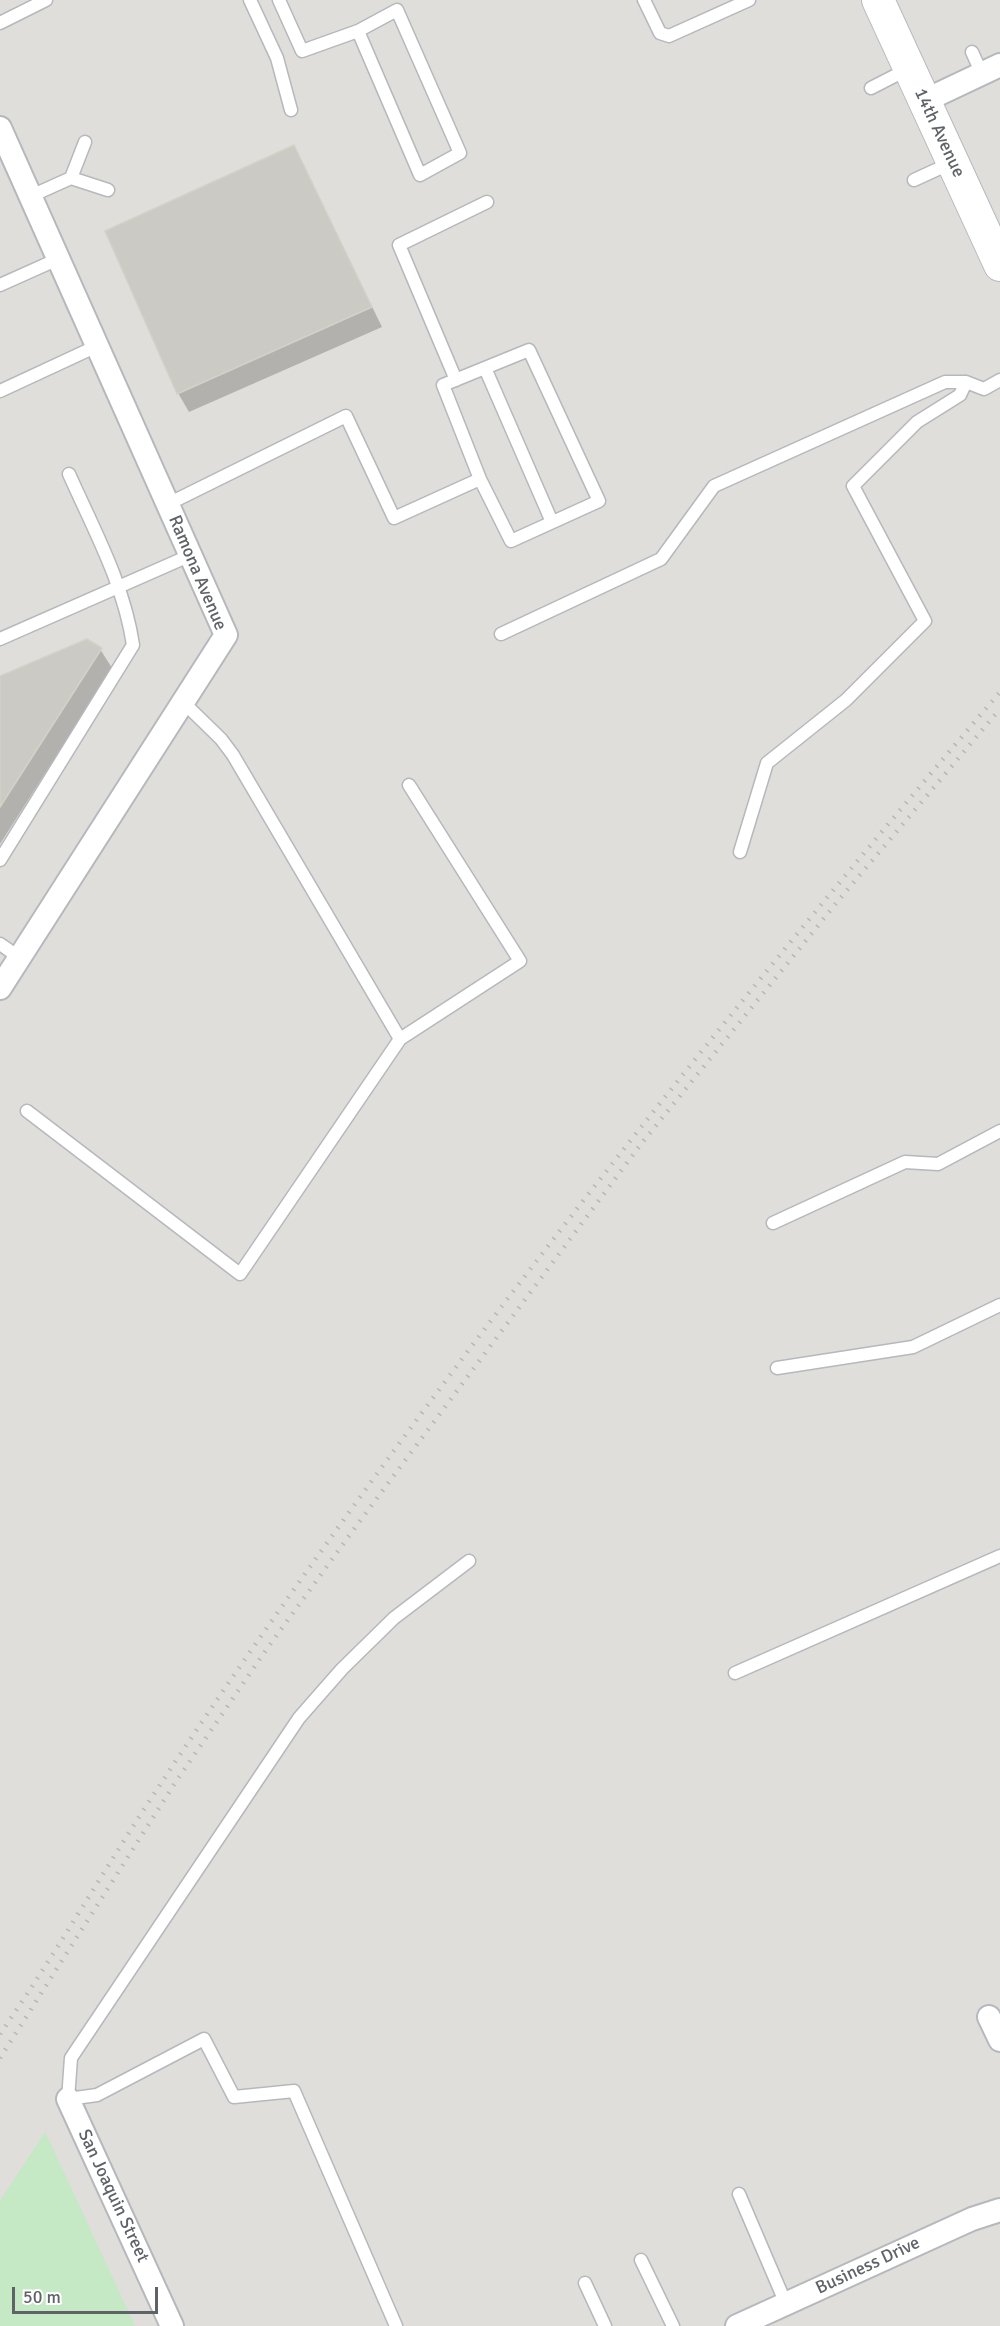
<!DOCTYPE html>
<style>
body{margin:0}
#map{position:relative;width:1000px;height:2326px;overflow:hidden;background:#f1efe8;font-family:Signika,sans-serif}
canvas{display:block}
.scale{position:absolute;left:12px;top:2287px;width:146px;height:27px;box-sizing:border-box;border:3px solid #5f6368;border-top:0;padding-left:8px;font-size:18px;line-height:21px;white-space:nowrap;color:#5f6368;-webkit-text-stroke:4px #fff;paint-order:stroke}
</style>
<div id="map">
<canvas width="1000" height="2326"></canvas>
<div class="scale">50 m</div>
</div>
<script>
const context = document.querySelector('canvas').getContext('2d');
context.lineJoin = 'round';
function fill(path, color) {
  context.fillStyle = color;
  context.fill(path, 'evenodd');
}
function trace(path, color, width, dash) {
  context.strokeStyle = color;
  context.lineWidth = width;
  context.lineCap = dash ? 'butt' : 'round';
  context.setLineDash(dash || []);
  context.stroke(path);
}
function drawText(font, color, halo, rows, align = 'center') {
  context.font = font + ' Signika,sans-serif';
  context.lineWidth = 4.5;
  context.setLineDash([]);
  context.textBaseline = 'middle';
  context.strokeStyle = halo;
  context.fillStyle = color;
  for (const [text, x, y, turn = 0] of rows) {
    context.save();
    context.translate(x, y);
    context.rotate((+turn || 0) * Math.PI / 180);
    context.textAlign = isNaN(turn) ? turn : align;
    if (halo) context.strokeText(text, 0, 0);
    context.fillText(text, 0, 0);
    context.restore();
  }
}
fill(new Path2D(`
 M0,0H1000V2326H0Z`), '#e0deda');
fill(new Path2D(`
 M45,2132L50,2142L135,2326H0V2201Z`), '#c5e8c5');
fill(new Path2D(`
 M294,147L382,327L189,412L178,393Z
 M100,649L112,668L0,844V679Z`), '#0003');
const building = new Path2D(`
 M294,145L372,307L177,394L105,231Z
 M87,639L102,648L0,807V676Z`);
fill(building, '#cccac5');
trace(building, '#d6d1c6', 1.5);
const lane = new Path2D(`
 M250,0L277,58L291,110
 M279,0L302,51L358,31L397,10L460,153L420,175L358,31
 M644,0L660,33L669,36L749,0
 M0,23L46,0
 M972,52L982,74
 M871,88L908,69
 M71,178L85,142
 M914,180L951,163
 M31,196L71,178L108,190
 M0,285L58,259
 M529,350L599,501L511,541L480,479L443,385Z
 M485,368L552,522
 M456,380L399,245L487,202
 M0,391L97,346
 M168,504L346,416L394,518L480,479
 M501,634L661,559L714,486L945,382H966L984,389L1000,380
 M0,639L191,555
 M183,702L221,739L233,755L400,1039L520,961L409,785
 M740,852L767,763L846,700L925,621L853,486L917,422L960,395L966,382
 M0,860L133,645C124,584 94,530 69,474
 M0,944L20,958
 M27,1111L240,1274L400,1039
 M773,1223L905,1162L938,1164L1000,1131
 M777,1368L913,1347L1000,1305
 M735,1673L1000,1556
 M739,2194L786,2304
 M641,2260L673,2326
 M585,2283L605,2326
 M396,2326L294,2091L234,2097L204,2039L97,2095L68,2099L71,2058L299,1718L342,1669L394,1618L469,1561`);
const street = new Path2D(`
 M924,101L1000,65
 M0,128L226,635L0,988
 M989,2017L1000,2040
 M68,2099L172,2326
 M737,2326L972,2219L1000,2210`);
const secondary = new Path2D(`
 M878,0L1000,265`);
trace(lane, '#b5b8bc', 15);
trace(street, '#b5b8bc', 26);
trace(secondary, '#b6babf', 34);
trace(lane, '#fff', 12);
trace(street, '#fff', 22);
trace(secondary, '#fff', 32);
trace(new Path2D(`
 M0,2034C50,1962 94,1887 141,1814C187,1743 234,1674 283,1605C506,1288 749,986 1000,692
 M0,2058L175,1783L266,1650L357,1525L641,1144L838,901L1000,709`), '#b6b7b8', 4.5, [1.5, 8]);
drawText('18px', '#5f6368', '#fff', [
 ["14th Avenue",939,133,65],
 ["Ramona Avenue",197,573,67],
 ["San Joaquin Street",113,2196,65],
 ["Business Drive",868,2266,-25]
]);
</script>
